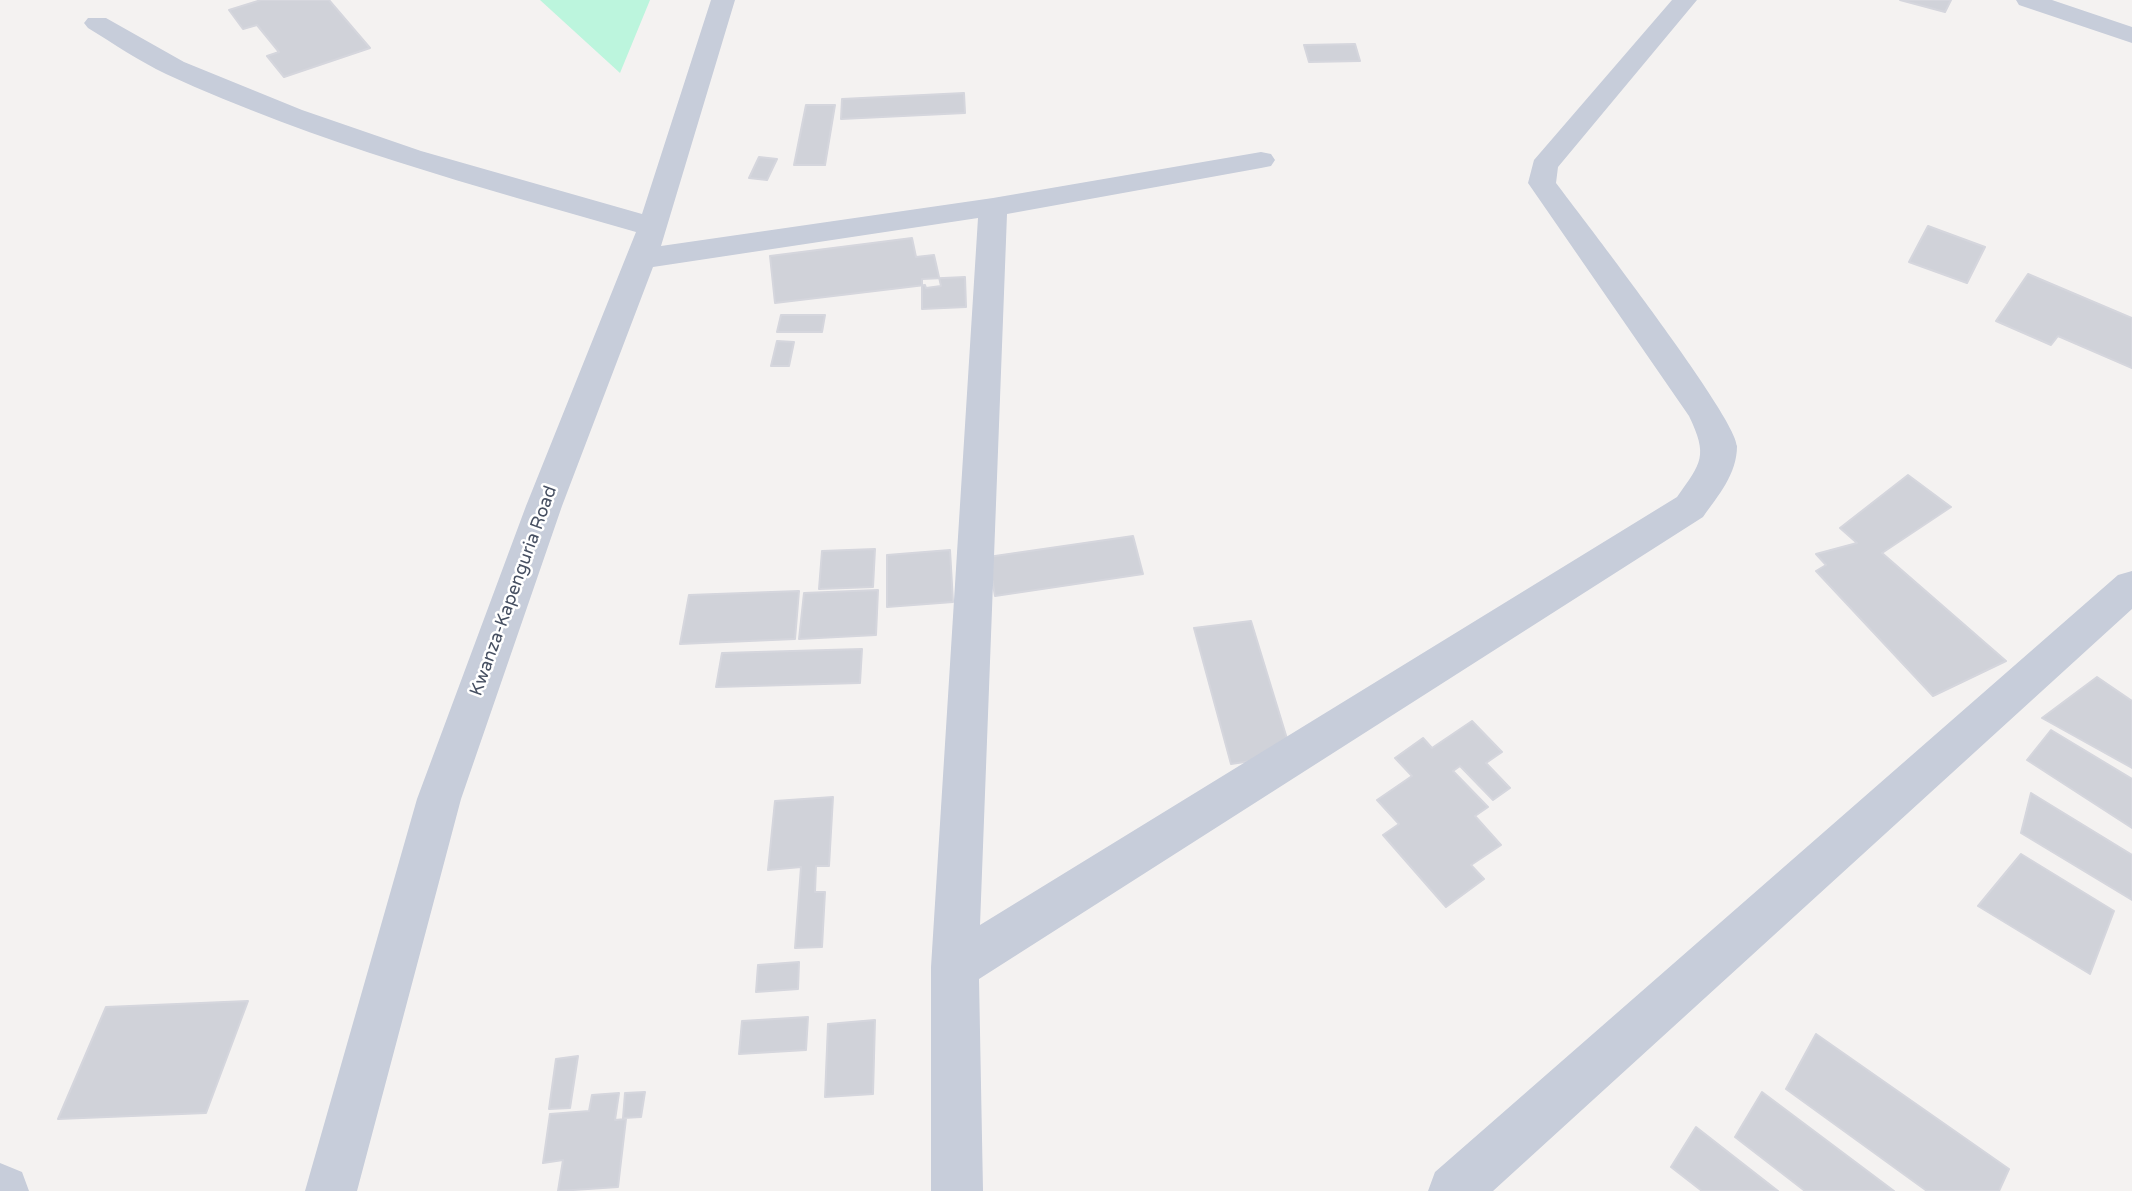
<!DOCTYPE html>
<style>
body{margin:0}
canvas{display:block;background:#f4f2f1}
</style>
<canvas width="2132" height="1191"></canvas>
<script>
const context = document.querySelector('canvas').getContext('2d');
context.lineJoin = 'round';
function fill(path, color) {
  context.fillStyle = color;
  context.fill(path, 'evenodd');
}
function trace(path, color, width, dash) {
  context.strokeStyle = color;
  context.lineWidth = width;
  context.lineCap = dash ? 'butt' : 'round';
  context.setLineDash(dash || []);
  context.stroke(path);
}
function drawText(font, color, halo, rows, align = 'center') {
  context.font = font + ' "Varela Round",sans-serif';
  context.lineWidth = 5;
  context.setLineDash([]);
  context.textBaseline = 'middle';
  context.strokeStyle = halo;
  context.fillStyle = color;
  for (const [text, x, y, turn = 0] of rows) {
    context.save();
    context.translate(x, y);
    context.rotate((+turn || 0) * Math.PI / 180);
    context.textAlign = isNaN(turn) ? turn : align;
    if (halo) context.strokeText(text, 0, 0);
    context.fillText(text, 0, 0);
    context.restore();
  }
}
fill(new Path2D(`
 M540,0H650L620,73Z`), '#bcf5dd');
const building = new Path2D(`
 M261,0H329L370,48L284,77L267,56L279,52L257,25L243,29L229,10Z
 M1900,0H1951L1945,12Z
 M1355,44L1360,61L1309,62L1304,45Z
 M964,93L965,113L841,119L842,99Z
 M806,105H835L825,165H794Z
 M759,157L777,159L767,180L749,178Z
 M1928,226L1985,247L1967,283L1909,262Z
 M912,238L916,257L934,255L941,286L926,288L925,285L775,303L770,256Z
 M2028,274L2132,318V368L2058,336L2051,345L1996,321Z
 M965,277L966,307L922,309V279Z
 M781,315H825L822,332H777Z
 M777,341L794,342L789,366H771Z
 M1908,475L1951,507L1882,553L2006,661L1933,696L1816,571L1826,565L1816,554L1857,543L1840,528Z
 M1133,536L1143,574L995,596L988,557Z
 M875,549L873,587L819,589L822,551Z
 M950,550L953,602L887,607V555Z
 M878,590L876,635L799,639L804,593Z
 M799,591L795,639L680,644L689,595Z
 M1251,621L1292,755L1231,764L1194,628Z
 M862,649L860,683L716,687L722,653Z
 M2097,677L2132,701V768L2042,718Z
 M1472,721L1502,752L1486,763L1510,788L1493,800L1460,766L1453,771L1488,807L1475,816L1501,845L1471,865L1484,879L1446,907L1383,835L1399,824L1377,800L1412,776L1395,758L1423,738L1432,748Z
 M2051,730L2132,779V828L2027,760Z
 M2031,793L2132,855V900L2021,833Z
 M833,797L829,866H816L815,892H825L822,947L795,948L801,867L768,870L775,801Z
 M2021,854L2114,911L2090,974L1978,906Z
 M799,962L798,989L756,992L758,965Z
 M248,1001L206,1113L58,1119L106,1007Z
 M808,1017L806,1050L739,1054L742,1021Z
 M875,1020L873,1094L825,1097L828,1024Z
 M1816,1034L2009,1169L1999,1191H1927L1786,1089Z
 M578,1056L570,1108L549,1109L556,1059Z
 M645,1092L641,1117L623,1118L625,1093Z
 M1762,1092L1894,1191H1805L1735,1137Z
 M619,1093L615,1120L626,1119L618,1187L558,1191L563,1160L543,1163L550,1114L589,1111L592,1095Z
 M1696,1127L1778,1191H1702L1671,1167Z`);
fill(building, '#d0d2d9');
trace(building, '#d5d6dd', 2);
fill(new Path2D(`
 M711,0H735L661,246L993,198L1261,152L1271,154L1275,160L1271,166L1261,168L1007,214L980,925L1677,497C1702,462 1708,456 1689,416L1528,183L1534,160L1672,0H1697L1558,167L1556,183C1583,219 1737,418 1737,446C1737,474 1718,496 1703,517L979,979L983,1191H931V967L978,218L653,267L562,506L461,799L357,1191H305L417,799L526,506L636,232C478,187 316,143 166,74C139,61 114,44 88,28L84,23L88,18H106L184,62L302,110L421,151L642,214Z
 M2016,0H2052L2132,27V43L2019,5Z
 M2132,571V609L1493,1191H1428L1435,1172L2118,575Z
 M0,1163L22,1172L29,1191H0Z`), '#c7cdda');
drawText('18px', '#475062', '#fff', [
 ["Kwanza-Kapenguria Road",514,591,-70]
]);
</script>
